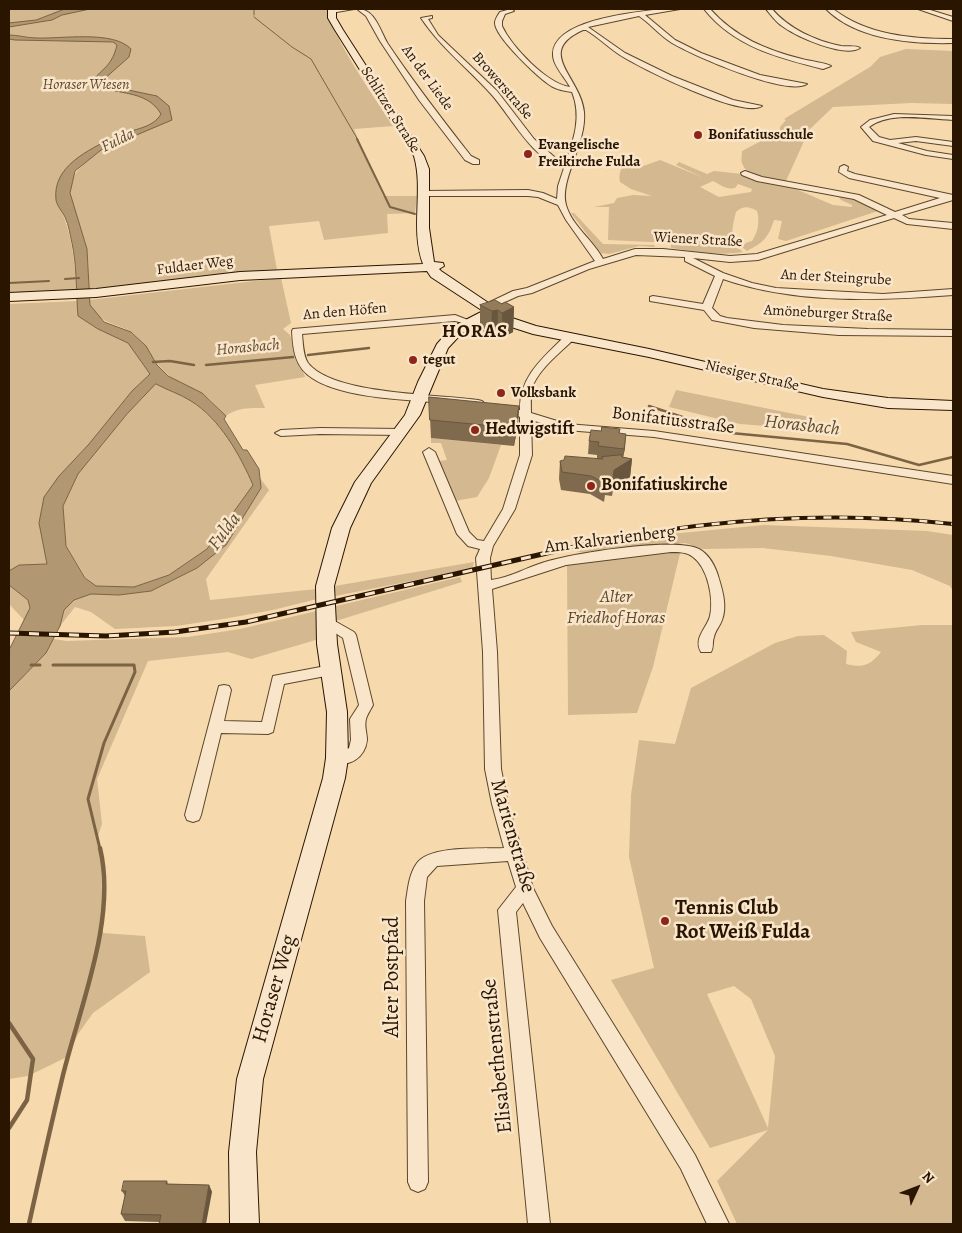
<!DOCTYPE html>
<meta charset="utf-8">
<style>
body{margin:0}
#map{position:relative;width:962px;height:1233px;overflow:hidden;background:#f6d9ad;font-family:Alegreya,serif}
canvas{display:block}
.frame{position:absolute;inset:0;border:10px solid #2a1600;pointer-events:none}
.north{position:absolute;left:892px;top:1163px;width:50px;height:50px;-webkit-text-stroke:4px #f9e6ca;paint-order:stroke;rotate:47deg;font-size:14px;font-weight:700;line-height:20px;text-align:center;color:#2a1600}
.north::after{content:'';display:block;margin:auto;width:18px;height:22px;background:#2a1600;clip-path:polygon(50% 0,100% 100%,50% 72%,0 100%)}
</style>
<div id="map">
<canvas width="962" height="1233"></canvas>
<div class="frame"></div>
<div class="north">N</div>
</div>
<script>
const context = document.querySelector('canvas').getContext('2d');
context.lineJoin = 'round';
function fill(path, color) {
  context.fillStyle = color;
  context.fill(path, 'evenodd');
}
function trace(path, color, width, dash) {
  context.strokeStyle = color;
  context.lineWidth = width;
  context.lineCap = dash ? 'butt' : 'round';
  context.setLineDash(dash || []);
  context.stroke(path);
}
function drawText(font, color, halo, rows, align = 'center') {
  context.font = font + ' Alegreya,serif';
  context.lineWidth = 5;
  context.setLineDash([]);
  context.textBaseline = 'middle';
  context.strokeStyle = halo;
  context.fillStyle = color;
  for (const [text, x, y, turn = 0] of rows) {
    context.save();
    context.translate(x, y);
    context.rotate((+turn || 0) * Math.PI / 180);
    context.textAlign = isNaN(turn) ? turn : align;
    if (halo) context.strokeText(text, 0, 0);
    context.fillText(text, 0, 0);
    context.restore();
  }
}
fill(new Path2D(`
 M9,9H328C329,33 377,101 393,126L354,129L383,196H417L415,213L387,214L388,233L324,240L319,221L269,226L277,270L89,289C88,276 89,262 87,250C82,220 54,189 85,163L73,165L57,202C72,230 74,259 77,290L9,294Z
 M906,49L953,51V104L911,103L833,107L809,130L786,181C772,179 747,179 742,163C741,160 742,154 742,151L780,131V127L786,120L784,119L870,67L880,57Z
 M631,159L641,161L638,168L660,160L704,178L676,165L679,162L707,174L714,171L742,174L760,182L791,187L833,205L852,207V205L841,200L837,195L853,199L878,211L786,241L778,239L782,221L774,220C768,238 764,242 747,251L742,247L746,243L752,241C758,232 760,221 757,211C748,206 743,206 736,212C732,228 728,241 743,252C719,256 695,252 671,248V243L608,240L609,207H594L614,203L617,198L633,195L652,196L631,189L620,182C618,172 622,164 631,159ZM713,181C721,185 726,190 735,188L738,184L752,189L751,192L719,197L700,187Z
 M571,213H574L603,244L654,245L655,247L639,246L609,254L601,253Z
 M281,278L291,323L283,329L290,335L305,377L255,385L265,408C252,408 237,407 226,416C218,408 210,398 200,393C189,387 176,383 167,374C153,362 147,345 133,333C121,324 90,322 89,300Z
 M77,301L78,316L98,329L128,343L150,374L132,391L89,444L59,476L45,554L47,564L19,565L9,571V304Z
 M156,384C167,390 180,394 191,401C220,419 240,455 253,485L207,549L169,575L134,587L96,586L86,578L66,545L63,506L78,474L127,414Z
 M676,390L809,417L805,429L740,424L669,407Z
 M431,438L501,445L489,478L477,497L455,501L439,461L447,460L441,443H431Z
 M260,478L269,490L206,579L210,600L317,589V599L273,610L223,619L176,626L115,629L91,612L75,607L60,626L64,610L74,600L91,594L119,595L151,591L197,568L248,508L261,488Z
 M764,525L927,531L953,535V591L950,586L912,570L831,556L763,548L703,549L685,543L589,554L576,551L660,535Z
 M681,549L653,667L637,713L568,715L567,564Z
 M474,562L472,569L330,597L329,587Z
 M460,577L462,582L339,620H332V607Z
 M9,585L28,600L30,608L25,621L9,604Z
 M317,611L319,639L251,659L228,652L148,661L97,779L102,824L97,839L101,860L103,933L145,936L150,972L93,1013L78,1034L67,1057L28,1076L9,1079V691L46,653L53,639L67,641L188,637L240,629Z
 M922,625H953V1224H737L717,1181L768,1130L710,1148L611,980L654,968L629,857L631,795L639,740L675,744L691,688L775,643L798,636L824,635L847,651L846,664C862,668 870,666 881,652L856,642L851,632ZM734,986L751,999L775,1056L768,1128L707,994Z`), '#d3b890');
const water = new Path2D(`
 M65,9H90L62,15L52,20L9,27V23L36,20Z
 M9,35C18,35 27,38 36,38C62,39 113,30 131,49L129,57L103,80L109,86L157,96L169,106L172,120L101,150L75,171L70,193L87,249L90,305L104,322L131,332L146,346L157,365L168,376L202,393L226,416L224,419L243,450H247L259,469L261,488L226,545L197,568L151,591L119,595L91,594L74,600L64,610L60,626L46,653L9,691V650L30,608L28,600L9,585V571L19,565L47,564L39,523L44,497L59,476L89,444L132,391L150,374L128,343L98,329L78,316C76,292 77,266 72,243C70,235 69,225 65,217C62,211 57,206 56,200C52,166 89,150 114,137C129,129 152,130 161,114C146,88 114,96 90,83C103,68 112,66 117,45L113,42L15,40L9,39ZM156,384C167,390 180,394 191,401C220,419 240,455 253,485L207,549L169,575L134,587L96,586L85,578L66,546L63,506L78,474L127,414Z`);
fill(water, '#b19772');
trace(water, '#7b6344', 1);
trace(new Path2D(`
 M254,9V15
 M254,17L292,47L311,59L358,140`), '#7b6344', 1);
trace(new Path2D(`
 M357,139L390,207L415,214
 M65,279L79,278
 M9,283L49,281`), '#7b6344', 2);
trace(new Path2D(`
 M308,355L369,348
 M153,362L170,361L194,365
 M206,365L293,357
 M649,406L731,433L847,444L919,465L953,457`), '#7b6344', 2.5);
trace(new Path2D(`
 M31,665H40
 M53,665H134L135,672L104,743L88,799L100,849`), '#7b6344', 3);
trace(new Path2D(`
 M9,1023L33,1059L27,1100L9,1128
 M29,1224C40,1174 51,1125 63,1075C80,1006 117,919 100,848`), '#7b6344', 4.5);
const minor = new Path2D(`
 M335,9H354L331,13L328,11Z
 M357,9C375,8 380,31 388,44C414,83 442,119 471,156L479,160V164H473L465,160L419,100L380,41L366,16Z
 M663,9H680L645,15L675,40L701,53L760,75L807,84C787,97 692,55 672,43C659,35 651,24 639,16L588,27L625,53L672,76L733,100L762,106C743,119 640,68 620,55C608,47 598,37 586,30H583C534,52 581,77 584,112C587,143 559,180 566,205C572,226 593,240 603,259L635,249H663L730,256L757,254L887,215L854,199L757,181L742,175L741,173L745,171L762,177L859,195L895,212L940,198L849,178L839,172L840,167L844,165L848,167L847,171L855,174L953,195V200L902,215L909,219L953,223V229L907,224L894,218L758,260L730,262L693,258L723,273L752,283L776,288L883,294L953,289V295C878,301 795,304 723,279L712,308L720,316L727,318L783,325L868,329L953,330V336L839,335L754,328L712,320L704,310L650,301V297L653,296L703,304L715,276L685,261V257L636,255L589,269L532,293L518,296L496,306H490V302L513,291L527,288L595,261L566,220L558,205L538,197L528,196H420L419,194L423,191L528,190L543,193L557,199L558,186L564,168C533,160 512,118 492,95C468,68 441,48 421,18L432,16V18L428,19L438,35L497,91L534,139L560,162L565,164C574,139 582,117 572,92C565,91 559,90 553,87C540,80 495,37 495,23C495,19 498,15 500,12L511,9L514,11L505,14L502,21V26C511,46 547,84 570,87C565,77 552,65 553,53C555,19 637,12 663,9Z
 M704,9H710C735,37 766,50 802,59C809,61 827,63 831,66L823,69C779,58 734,47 704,9Z
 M766,9H772C789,29 816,41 841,46C848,47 855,45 860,48C844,58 797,37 782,26C776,22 771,15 766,9Z
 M826,9H833C867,35 911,39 953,39V43C912,44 857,40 826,9Z
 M918,9H927L953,17V21Z
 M894,114L953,116V120C928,119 891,111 869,127L879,137L890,140L916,137L953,142V146L916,141L898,143L927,151L953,155V159L926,155L873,141L861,127L870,120Z
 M455,315L468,320L463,323L455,321L302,334C303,343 303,356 308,363C333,395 438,394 478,400L482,401L484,403L482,405C472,408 458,404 448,403C411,400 343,399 312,378C295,367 293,350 292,331L293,329Z
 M570,334L574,335L575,337L574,339C560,353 541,367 533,385C530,393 531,404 531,413L567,424L654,431L953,476V484L654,437L566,430L531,420L532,455L515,509L493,546L490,558L491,580C510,578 527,567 545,562C573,553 675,537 699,549C710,555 716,568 719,579C723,592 727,607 722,620C720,626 715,631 714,637C712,642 714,647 711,652H701C693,638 707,628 710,616C714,599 708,568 693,557C687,552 679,552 671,552L566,565L492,589L497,652L501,769L508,804L533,888L552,926L695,1155L729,1224H707L681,1169L540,938L523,903L516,912L550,1224H528L498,910L516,887L508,861L437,866L427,877L424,901L428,1182L425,1189L418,1192L411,1189L408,1182L406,901C408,888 409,874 417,863C430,845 483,849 504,848L492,804L485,769L483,652L476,558L480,549L468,546L457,534L423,452L429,448L435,452L469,532L477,540L484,541L503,509L520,455V417L512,413L514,411L520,410C519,376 544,357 566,335Z
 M320,428L401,429L407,432L401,435L320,434L281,436L275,433L281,430Z
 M326,616L354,632L356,635L373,705C371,709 367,715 366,719C364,726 367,733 367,740C365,758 349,768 332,762L329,758L332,754L343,752L349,748L351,740L350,719L359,705L343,638L321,624L319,621L321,618Z
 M331,665L336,666L338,670L336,674L284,684L273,732L268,734L221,733L201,815L199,820L193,822L187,820L185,815L219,686L224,685L229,686L231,690L224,721L262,722L273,676Z`);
const secondary = new Path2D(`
 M328,9H336V18L343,30L424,156L429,169V228L434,262L443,263L444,266L439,269L441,271L493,306L500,304L505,305L507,308L503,312L512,318L536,326L649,349L823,389L888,398L953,401V410L888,408L823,397L649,357L533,334L502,324L492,317L462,333L448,348L420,415L371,483L350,528L334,586L337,644L347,712L348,758L345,778L263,1079L256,1152L259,1224H230L229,1152L237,1079L323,778L326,758L327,712L317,644L316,586L332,528L355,482L405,415L418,382L437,344L452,327L483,311L431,277L427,271L240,280L96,297L9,301V293L96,289L240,272L423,264C410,229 424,190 414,156L335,30L328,18Z`);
trace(minor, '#5d472b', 2);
trace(secondary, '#2a1600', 2);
fill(minor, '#f9e6ca');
fill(secondary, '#f9e6ca');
const railFar1 = new Path2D(`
 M554,551C684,521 820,509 953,524`);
const rail = new Path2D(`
 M9,633L106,636L175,632L246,622L560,550`);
trace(railFar1, '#2a1600', 4);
trace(rail, '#2a1600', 5);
trace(railFar1, '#f9e6ca', 2.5, [8]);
trace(rail, '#f9e6ca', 3, [10]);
fill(new Path2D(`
 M502,304L514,307L513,332L502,338L497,335L491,336L480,330V305Z
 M429,397L519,406L518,424L514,446L431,438Z
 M620,433L625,448L623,457L632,459L630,477L613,488L612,496L605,495L604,502L590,494L561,490L559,479L560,461L597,459V455L588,454L589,441Z
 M167,1181L168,1184L209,1185L212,1192L159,1222L125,1221L121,1214L125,1196L122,1191Z`), '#7f6a4d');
fill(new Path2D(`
 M514,307L513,332L502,338V313Z
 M498,310L497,335L491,336L492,311Z
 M519,406L518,424L514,446L515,428Z
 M626,434L625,448L622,463L624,449Z
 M632,459L630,477L613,488L612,496L614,470Z
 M209,1185L212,1192L206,1224H202Z`), '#68563f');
const building = new Path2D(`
 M495,300L502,304L505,302L514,307L502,313L498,310L492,311L480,305Z
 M429,397L519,406L515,428L430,420Z
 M602,427L620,429L619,433L626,434L624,449L598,446L599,442L589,441L591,430L601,431Z
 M622,455V457L632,459L614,470L613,478L602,476L606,484L591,476L562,472L560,461L564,460L565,456L603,459L602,457Z
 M124,1181H167L166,1184L209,1185L202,1224H159L161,1215L121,1214L126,1191H122Z`);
fill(building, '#947b5a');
trace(building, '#68563f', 1);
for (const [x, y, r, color] of [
 [698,135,5,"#8f2418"],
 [528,154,5,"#8f2418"],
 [413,360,5,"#8f2418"],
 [501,393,5,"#8f2418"],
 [475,430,5,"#8f2418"],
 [591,486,5,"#8f2418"],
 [665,921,5,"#8f2418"]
]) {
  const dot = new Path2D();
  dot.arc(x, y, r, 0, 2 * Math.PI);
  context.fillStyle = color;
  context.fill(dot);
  trace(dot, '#f9e6ca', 2);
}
drawText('15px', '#2a1600', '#f9e6ca', [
 ["An der Liede",427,78,54],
 ["Browerstraße",502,86,49],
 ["Schlitzer Straße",390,110,58],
 ["Wiener Straße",698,240,3],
 ["Fuldaer Weg",195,266,-7],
 ["An der Steingrube",836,278,3],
 ["An den Höfen",345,312,-5],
 ["Amöneburger Straße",828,314,3],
 ["Niesiger Straße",752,376,13]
]);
drawText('italic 15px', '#5d472b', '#f9e6ca', [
 ["Horaser Wiesen",86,85]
]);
drawText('bold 15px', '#2a1600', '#f9e6ca', [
 ["Bonifatiusschule",708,135],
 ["Evangelische",538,145],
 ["Freikirche Fulda",538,162],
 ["tegut",423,360],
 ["Volksbank",511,393]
], 'left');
drawText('italic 16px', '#604a2e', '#f9e6ca', [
 ["Fulda",118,141,-26],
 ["Horasbach",248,348,-5]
]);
drawText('18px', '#2a1600', '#f9e6ca', [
 ["Bonifatiusstraße",673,421,7],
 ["Am Kalvarienberg",610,540,-7]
]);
drawText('bold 18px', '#2a1600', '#f9e6ca', [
 ["Hedwigstift",485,430],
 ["Bonifatiuskirche",601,486]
], 'left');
drawText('italic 18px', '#5d472b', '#f9e6ca', [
 ["Alter",616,598],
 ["Friedhof Horas",616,619]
]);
context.letterSpacing = '1px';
drawText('bold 19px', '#2a1600', '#f9e6ca', [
 ["HORAS",475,332]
]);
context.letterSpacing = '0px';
drawText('italic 19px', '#604a2e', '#f9e6ca', [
 ["Horasbach",802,426,6],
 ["Fulda",225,532,-53]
]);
drawText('21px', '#2a1600', '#f9e6ca', [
 ["Marienstraße",512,836,74],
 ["Alter Postpfad",393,977,-90],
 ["Horaser Weg",275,989,-74],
 ["Elisabethenstraße",498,1056,-96]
]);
drawText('bold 21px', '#2a1600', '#f9e6ca', [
 ["Tennis Club",675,909],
 ["Rot Weiß Fulda",675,933]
], 'left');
</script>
